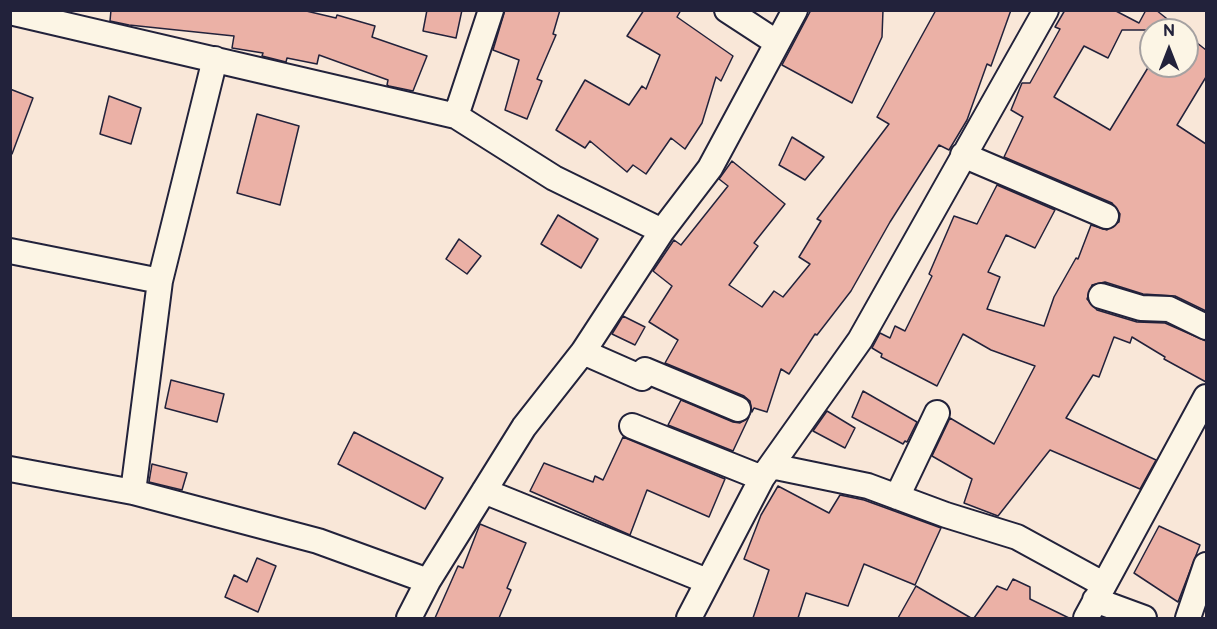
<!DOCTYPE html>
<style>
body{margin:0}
#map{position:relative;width:1217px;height:629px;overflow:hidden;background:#f9e7d8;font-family:"Balsamiq Sans",sans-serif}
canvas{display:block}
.frame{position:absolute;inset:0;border:12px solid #22223b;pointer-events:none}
.north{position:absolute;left:1139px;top:18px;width:60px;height:60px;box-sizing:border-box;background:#fcf5e5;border:2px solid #a5a1a1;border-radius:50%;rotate:0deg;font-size:16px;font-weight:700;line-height:24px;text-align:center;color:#22223b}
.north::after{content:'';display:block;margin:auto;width:21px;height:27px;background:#22223b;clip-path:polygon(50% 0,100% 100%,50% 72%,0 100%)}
</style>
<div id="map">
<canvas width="1217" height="629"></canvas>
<div class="frame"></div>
<div class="north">N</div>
</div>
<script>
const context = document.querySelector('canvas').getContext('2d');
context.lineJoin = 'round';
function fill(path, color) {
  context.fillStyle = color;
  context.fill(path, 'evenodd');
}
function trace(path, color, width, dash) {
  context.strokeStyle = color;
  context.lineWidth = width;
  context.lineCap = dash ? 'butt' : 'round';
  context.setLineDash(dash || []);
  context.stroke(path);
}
const building = new Path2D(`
 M111,10H302L336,18L337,15L375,26L372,37L427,56L413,91L389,86L387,85L388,80L319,55L317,64L287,58L286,62L262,56L263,53L232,48L234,36L129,25L110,21Z
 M427,10H462L456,38L423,31Z
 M505,10H560L553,34L556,35L537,79L542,81L527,119L505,110L519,60L493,50Z
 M644,10H681L677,17L733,56L721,81L716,77L702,123L685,149L671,138L646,174L633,165L627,172L590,141L585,148L556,130L585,80L629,105L642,86L646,89L660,55L627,36Z
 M811,10H883L882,37L852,103L782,65Z
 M936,10H1011L991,66L987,64L967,120L949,150L939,145L890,222L851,291L817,335L815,334L789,374L781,369L767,412L754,408L752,412L750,401L744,396L665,363L678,340L649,322L672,286L653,271L674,240L681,245L728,186L719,179L732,161L785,204L754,243L758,246L729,285L762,307L774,291L783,297L810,264L799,257L821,221L817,219L889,124L877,117Z
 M1065,10H1114L1139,23L1146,10H1156L1181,30H1122L1108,58L1084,46L1054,97L1110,130L1149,66H1187V35L1206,50V77L1177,125L1206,144V311L1175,296L1143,294L1105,282L1092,285L1087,299L1097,310L1137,322L1165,323L1206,341V382L1164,359L1165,357L1132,337L1130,343L1114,337L1099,377L1093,375L1066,418L1156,460L1140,489L1050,450L998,516L964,503L972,479L932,456L950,418L994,444L1035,366L991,350L963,334L937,386L881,357L882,354L872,348L880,333L890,338L895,326L905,331L932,276L929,274L954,216L977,224L997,185L1055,210L1035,248L1006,235L988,272L1000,277L987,309L1044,326L1054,297L1076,258L1078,259L1091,225L1107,230L1119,222L1120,214L1112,203L1004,157L1023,117L1011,110L1022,83H1030L1060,29L1055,27Z
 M10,89L33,98L12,154H10Z
 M109,96L141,108L131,144L100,134Z
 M257,114L299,126L280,205L237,193Z
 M792,137L824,157L805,180L779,165Z
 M558,215L598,239L581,268L541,244Z
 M459,239L481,256L467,274L446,259Z
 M623,316L645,327L635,345L612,334Z
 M171,380L224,394L217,422L165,408Z
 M863,391L917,422L907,442L905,441L903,444L852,417Z
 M681,400L733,422L740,423L749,417L733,451L668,425Z
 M827,411L855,428L845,448L813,431Z
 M354,432L443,478L425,509L338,464Z
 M623,437L725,479L709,517L647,490L630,535L530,491L544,463L593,482L595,476L603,480Z
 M152,464L187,473L182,490L149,482Z
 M778,486L829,513L840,495L864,500L941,528L915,585L864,564L848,606L806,593L798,618H753L769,570L744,559L761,515Z
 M480,524L526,543L507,588L511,590L499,618H435L458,566L463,568Z
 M1159,526L1200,545L1178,602L1134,573Z
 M257,558L276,566L258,612L225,597L234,575L247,582Z
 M1013,579L1030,587V599L1069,618H974L997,586L1007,590Z
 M916,586L971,618H898Z`);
fill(building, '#ebb1a6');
trace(building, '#22223b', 1.5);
const minor = new Path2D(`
 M727,10L776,42
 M10,12L456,116L554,178L662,231
 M456,116L491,10
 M963,155L1106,216
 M10,251L160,281
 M1101,296L1141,308L1169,309L1206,327
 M583,352L642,378L645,370L738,409
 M632,426L762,478
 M771,466L868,486L946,515L1017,537L1103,584
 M10,469L133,492L318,541L428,581
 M484,491L707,581
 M133,492L160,281L215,59
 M897,497L937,413
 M1095,600L1144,618
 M409,618L428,581L524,427L583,352L662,231L710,168L795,10
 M689,618L762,478L860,340L1046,10
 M1086,618L1206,397
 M1188,618L1206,565`);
trace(minor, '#22223b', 28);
trace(minor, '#fcf5e5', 24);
</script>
